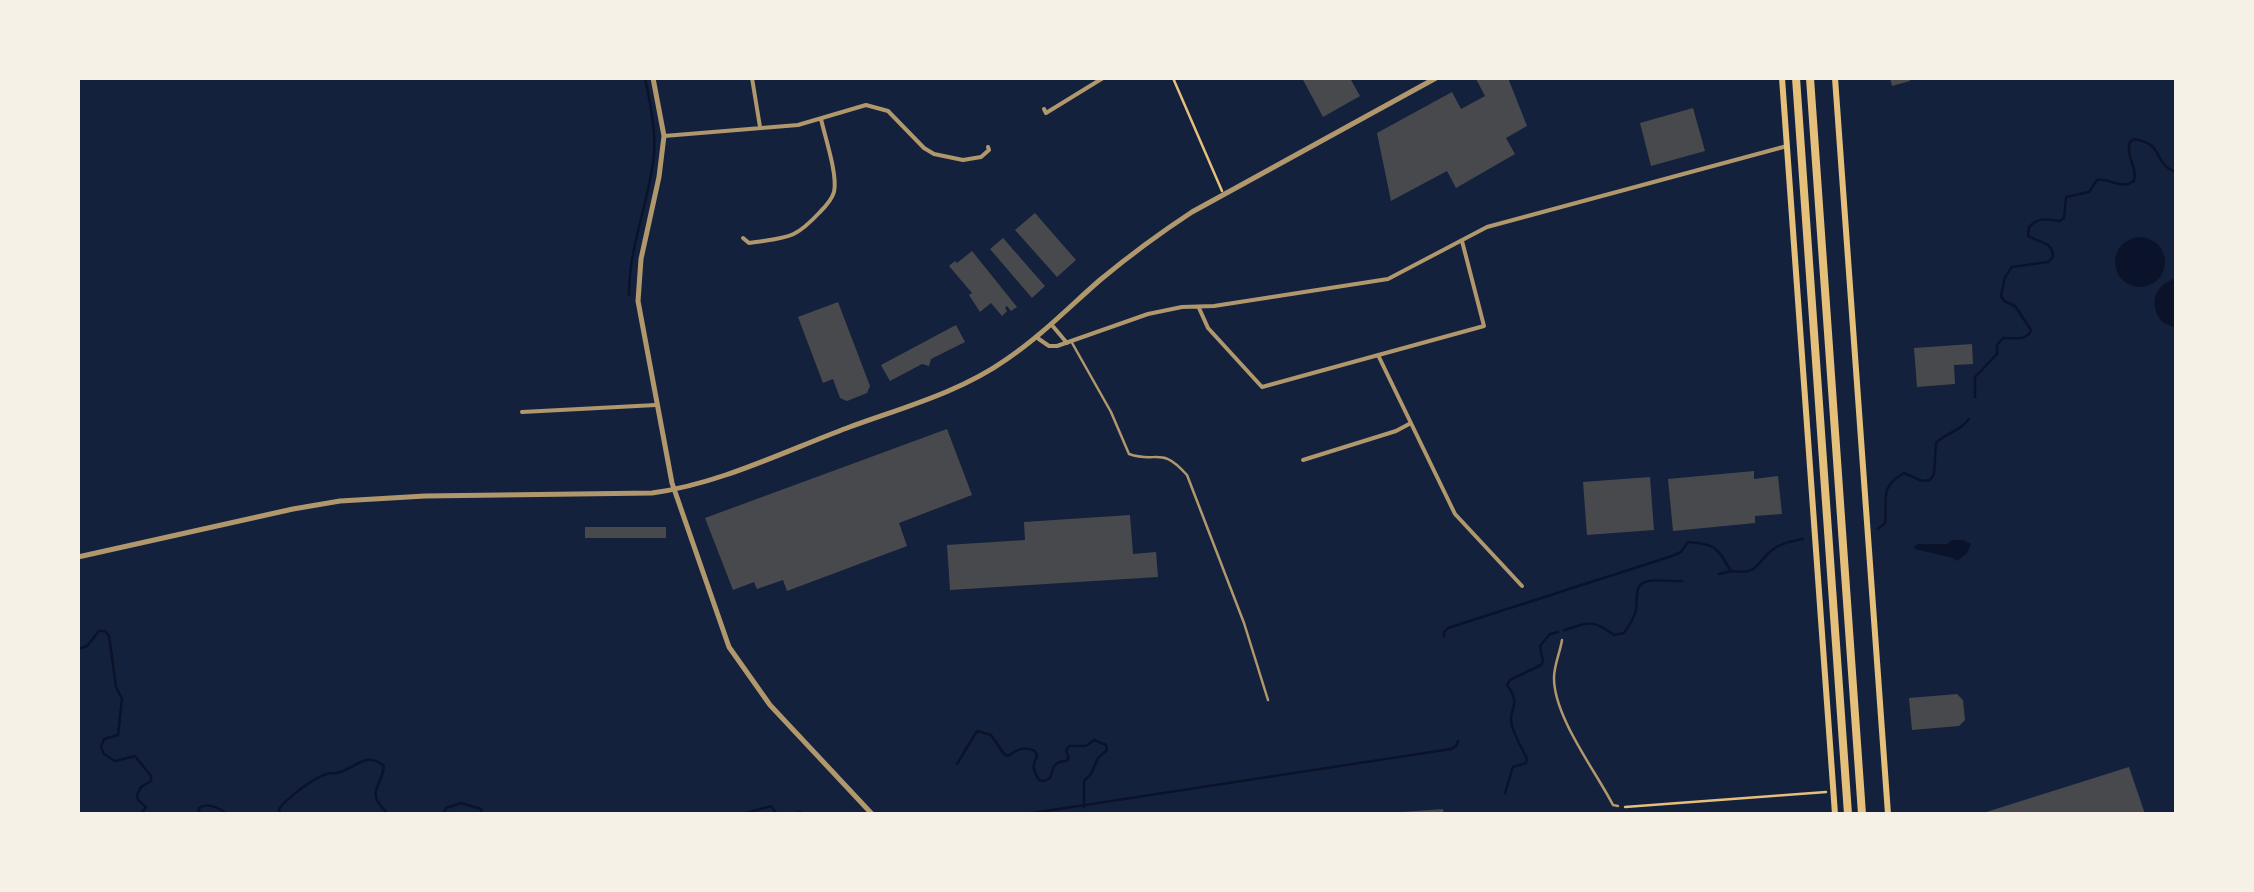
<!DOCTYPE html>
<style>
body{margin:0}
#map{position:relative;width:2254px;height:892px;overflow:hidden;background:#14213d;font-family:"Open Sans",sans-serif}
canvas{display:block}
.frame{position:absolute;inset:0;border:80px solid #f6f1e7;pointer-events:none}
</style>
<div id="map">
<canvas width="2254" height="892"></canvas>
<div class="frame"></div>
</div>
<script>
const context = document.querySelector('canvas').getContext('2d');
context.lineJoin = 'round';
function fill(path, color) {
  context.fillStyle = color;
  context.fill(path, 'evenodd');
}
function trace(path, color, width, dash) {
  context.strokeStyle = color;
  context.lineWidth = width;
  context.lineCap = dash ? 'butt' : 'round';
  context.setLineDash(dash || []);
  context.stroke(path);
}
fill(new Path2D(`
 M2115 262a25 25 0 1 1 50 0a25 25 0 1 1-50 0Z
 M2176,278V328L2162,322C2148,304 2154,285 2176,278Z
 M1952,540H1963L1971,544L1967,553L1957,561L1953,558L1915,549L1914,547L1917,544H1947Z`), '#0b132b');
trace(new Path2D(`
 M629,295C629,245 649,203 654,155C656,129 650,103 645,78
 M1975,397V377L1997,354V345L2003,338C2013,338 2028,341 2031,330L2015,306L2004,301L2001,296L2005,277L2012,267L2048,262L2053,257C2053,241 2039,243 2028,236L2029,227C2039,217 2047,219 2060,221L2064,218L2066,197L2089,192L2097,180C2111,178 2121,190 2134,181C2138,167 2125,156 2130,142L2134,139C2167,145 2151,163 2176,172
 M1878,529L1885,523C1888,499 1878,488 1904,473L1922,481L1930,480L1934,474L1936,443C1946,433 1961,431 1969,419
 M1719,574L1731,571
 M1564,630C1589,623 1591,618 1614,635L1624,633C1629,626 1634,619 1636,610C1638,598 1633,585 1648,581C1656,579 1672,582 1682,581
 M1444,636V632L1448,628L1672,556L1681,552L1688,542C1717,544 1717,548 1731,571C1759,575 1755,564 1772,550C1781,543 1792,541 1803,539
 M78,649L87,646L99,631H105L109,636L116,687L122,699L118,735L104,739L101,747L104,754L115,761L135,756L151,776V781L141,787L137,795L138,800L146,807L141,814
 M957,764L977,731L991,735L1004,754L1008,756C1018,749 1024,746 1035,751L1037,757C1031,767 1034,771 1039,780L1045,781L1050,778C1053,768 1054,761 1066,761L1069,758L1066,751L1069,746H1086L1094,740L1106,745L1107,750L1098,758L1091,774L1084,781V807
 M1505,793L1513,767L1526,763L1527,759C1522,748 1515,737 1512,726C1507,707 1523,707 1507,685L1510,680L1541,665L1543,662L1540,646L1550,634L1558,632
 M199,814V808C208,802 219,808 227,814
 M280,814L279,809C286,799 312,779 324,775C335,771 330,775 340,772C357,767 367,751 384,766C380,793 365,790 388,814
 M443,814L446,808L461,803L481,809L482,814
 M743,814L771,806L777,814
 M794,814L800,812L802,814
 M1026,814L1451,749L1456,746L1458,741`), '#0b132b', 2.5);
fill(new Path2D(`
 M1302,78H1350L1360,96L1323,117Z
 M1480,78H1508L1527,126L1506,138L1515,154L1456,188L1447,171L1391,201L1377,133L1452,92L1461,109L1485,96L1476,79Z
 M1890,78H1909L1910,81L1892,86Z
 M1693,108L1705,151L1651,166L1640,123Z
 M1035,213L1076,260L1057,277L1015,230Z
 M1003,238L1045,286L1032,298L990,249Z
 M972,251L1017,307L1011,311L1007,306L1005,308L1007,311L1002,316L991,303L980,312L969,295L972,293L949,266L955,261L957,263Z
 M838,302L870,386L867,393L847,401L840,398L833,379L823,383L798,317Z
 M956,325L965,342L931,359L929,366L922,364L890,381L881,365Z
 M1972,344L1973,364L1954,365L1955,384L1917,387L1914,348Z
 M947,429L972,495L899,523L907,546L787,591L783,580L757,589L754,582L733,590L705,518Z
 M1754,471V479L1778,476L1782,514L1755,516V523L1673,531L1668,479Z
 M1650,477L1654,530L1587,535L1583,482Z
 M1130,515L1133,554L1156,552L1158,577L950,590L947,545L1025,540L1024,522Z
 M585,527H666V538H585Z
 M1957,694L1963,700L1965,720L1959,726L1912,730L1909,698Z
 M2129,767L2145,814H1980Z
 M1443,809L1444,814H1403V812Z`), '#48494c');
trace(new Path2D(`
 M1173,78L1222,191
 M1625,807L1826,792`), '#e5c07b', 2.5);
trace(new Path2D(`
 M1071,341L1111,412L1129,454C1158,464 1160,445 1187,475L1244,623L1268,700
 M1562,640C1560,653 1554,665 1554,678C1554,717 1595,770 1613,805L1618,806`), '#b1986c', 2.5);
trace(new Path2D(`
 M752,78L760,127
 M1044,109L1046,113L1103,78
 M664,136L798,125L866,105L888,111L924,148L934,154L963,160L981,157L989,150L988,147
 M743,238L749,243C787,237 793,241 820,212C826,206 832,199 834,192C838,175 825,137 821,119
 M1199,308L1208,328L1262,387L1484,326L1462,241
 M1051,324L1067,343
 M1036,337L1049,346H1057L1148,314L1182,307L1214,306L1388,279L1487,227L1787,146
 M1378,355L1455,514L1522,586
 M522,412L656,405
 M1303,460L1396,431L1411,423`), '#b1986c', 4);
trace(new Path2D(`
 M653,78L664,136L659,177L641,259L638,301L672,483L729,647L770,705L872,814
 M78,557L293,509L340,501L425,496L652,493C719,484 783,452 847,428C901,408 959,393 1007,359C1041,336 1069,307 1100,280C1129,256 1160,233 1192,212L1436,78`), '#b1986c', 5);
trace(new Path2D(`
 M1782,78L1835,814
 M1835,78L1888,814`), '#e5c07b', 6);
trace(new Path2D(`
 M1796,78L1848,814
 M1810,78L1862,814`), '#e5c07b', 8);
</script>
